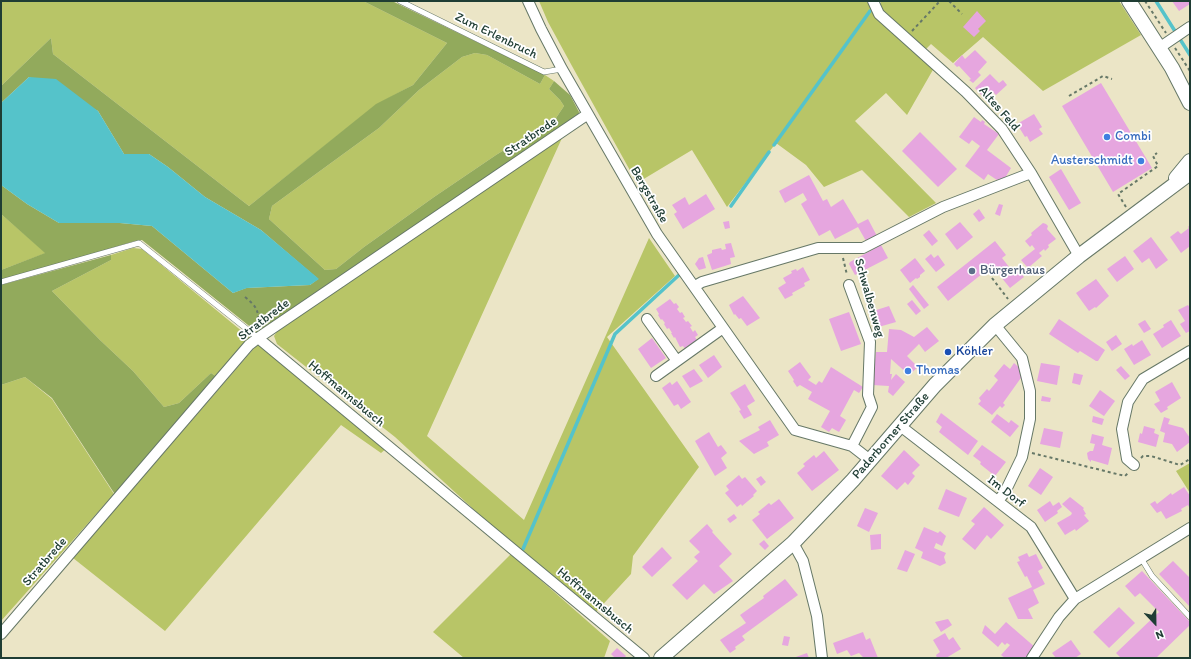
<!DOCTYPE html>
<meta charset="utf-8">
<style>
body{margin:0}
#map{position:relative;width:1191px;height:659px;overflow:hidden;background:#ebe5c6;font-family:Itim,sans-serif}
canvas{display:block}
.frame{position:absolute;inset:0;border:2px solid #1f3d34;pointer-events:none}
.north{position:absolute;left:1135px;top:603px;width:40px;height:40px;-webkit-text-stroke:3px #fff;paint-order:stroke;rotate:158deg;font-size:11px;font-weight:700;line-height:16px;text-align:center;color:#1f3d34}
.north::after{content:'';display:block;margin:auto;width:14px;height:18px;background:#1f3d34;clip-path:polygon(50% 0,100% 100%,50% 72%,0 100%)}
</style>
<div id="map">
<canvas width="1191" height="659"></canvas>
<div class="frame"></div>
<div class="north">N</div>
</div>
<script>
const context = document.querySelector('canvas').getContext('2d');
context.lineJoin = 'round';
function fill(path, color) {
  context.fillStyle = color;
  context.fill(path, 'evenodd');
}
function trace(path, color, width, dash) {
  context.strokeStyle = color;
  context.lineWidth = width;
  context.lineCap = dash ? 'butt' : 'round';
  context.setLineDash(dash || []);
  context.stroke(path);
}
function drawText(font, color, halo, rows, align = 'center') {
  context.font = font + ' Itim,sans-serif';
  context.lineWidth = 3.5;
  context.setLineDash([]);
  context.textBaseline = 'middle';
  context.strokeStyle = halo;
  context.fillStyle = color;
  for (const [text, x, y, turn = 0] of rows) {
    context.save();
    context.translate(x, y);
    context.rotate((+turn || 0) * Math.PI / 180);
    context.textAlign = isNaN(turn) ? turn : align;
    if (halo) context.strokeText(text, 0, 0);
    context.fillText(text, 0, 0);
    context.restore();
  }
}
fill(new Path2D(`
 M1,1H363L447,43L413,85L376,105L249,206L53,54L51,38L1,86Z
 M539,1H869V5L876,18L934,68L907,115L886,93L855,121L936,203L909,217L862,170L824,187L806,165L776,143L727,207L692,150L637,183L572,66L548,22Z
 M881,1H1119L1141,35L1043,91L983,37L953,63L931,44L924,51L882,13L880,7Z
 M475,53L487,55L540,84L545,75L554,81L549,89L560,100L564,106L556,118L496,155L434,197L364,247L336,269L325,270L269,219L272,206L379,128L419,90L462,57Z
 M562,138L427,436L524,520L649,238L675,276L607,337L699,467L633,556L631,574L595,613L507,540L395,437L277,344L274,336L278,330Z
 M1,214L46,253L1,270Z
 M133,248L142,249L249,337V341L217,377L211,373L179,403L164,407L133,371L100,340L52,291L111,260V255Z
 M260,345L387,448L381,453L341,425L165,631L73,558L256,346Z
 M25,377L52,399L114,494L1,621V385Z
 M1190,463V493L1176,471Z
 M511,554L610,641L604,658H464L433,632Z`), '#b8c567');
fill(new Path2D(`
 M363,1H392L545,75L540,84L487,55L475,53L462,57L419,90L379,128L272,206L269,219L325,270L336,269L364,247L434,197L496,155L556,118L564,106L560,100L549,89L554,81L570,95L579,112L578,117L258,333L142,240L135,241L1,281V270L45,253L1,214V185L27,204L59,223H120L152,226L233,293L246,288L310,285L318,279L261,230L205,197L168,167L149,154H124L98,111L29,77L1,103V86L51,38L53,54L249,206L376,104L413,85L447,43Z
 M111,255V260L52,291L100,340L133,371L164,407L179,403L211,373L217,377L116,496L52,398L25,377L1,385V285Z`), '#92aa5c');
fill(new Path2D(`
 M29,77L56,79L98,111L124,154H149L168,167L205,197L261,230L319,279L310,285L247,288L233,293L152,226L120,223H59L27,204L1,185V103Z`), '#55c3ca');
trace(new Path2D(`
 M1156,1L1190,55
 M774,145L870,11
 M731,206L769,152
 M523,549L615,334L679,275`), '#55c3ca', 3.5);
fill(new Path2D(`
 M1172,1H1190V4L1179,11Z
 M977,11L986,21L978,29L980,31L974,37L963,27Z
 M975,50L987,62L978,72L981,75L973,83L969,80L971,79L959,66L957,67L954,64L962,55L965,59Z
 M990,74L999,83L1003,80L1007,85L996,95L992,91L984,98L975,88Z
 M1101,83L1152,168L1113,192L1062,106Z
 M1034,114L1042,127L1039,129L1043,134L1030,142L1027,136L1025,137L1017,124Z
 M974,117L981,122L982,120L985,122L984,124L999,134L987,150L1011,168L1005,178L997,180L988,174L984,180L965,166L980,146L972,140L969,144L959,137Z
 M920,132L957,169L938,187L902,151Z
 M1061,169L1081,203L1069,210L1049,177Z
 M809,175L823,201L827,199L831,207L843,199L858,224L868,219L877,236L866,241L858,227L835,239L830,230L819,236L801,204L807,200L803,193L785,203L779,191Z
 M706,194L715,209L683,229L674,214L677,212L672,205L685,197L689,205Z
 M999,204L1003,205L1000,216L995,214Z
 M979,209L985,218L979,222L973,214Z
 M729,221L730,228L725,229L723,222Z
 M960,222L973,237L957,250L945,234Z
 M1043,223L1046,224L1048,226L1047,229L1056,239L1048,245L1049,247L1045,251L1044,249L1039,253L1042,256L1028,268L1021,260L1035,249L1032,245L1030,247L1025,241L1032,235L1031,233Z
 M1190,225V246L1181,253L1170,237L1178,231L1181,234L1189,228L1188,227Z
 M929,230L938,241L932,246L923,235Z
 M1151,237L1168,260L1156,269L1149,258L1142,263L1133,251Z
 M995,241L1006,255L1002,258L1013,272L1017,269L1024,277L1010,288L992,266L948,301L937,287Z
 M731,243L735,257L730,258L731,264L712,270L707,255L712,253V250L721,248L722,250L726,249L725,244Z
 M881,245L888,258L855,275L849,264L850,262Z
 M931,254L934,258L938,255L945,265L936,272L925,259Z
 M1125,256L1134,269L1117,282L1107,269Z
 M703,257L706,268L699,270L695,264L699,258Z
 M915,258L925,271L920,275V277L917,279L916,278L910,283L900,270Z
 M803,267L810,280L804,283L805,286L792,293L793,295L785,299L778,288L786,283L783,278L792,273L791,271L796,269L797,271Z
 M1096,279L1109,296L1096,308L1095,307L1089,311L1076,293Z
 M913,285L929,305L924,309L909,289Z
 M743,296L760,318L747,326L741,318L739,319L735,314L734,315L729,305Z
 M670,299L674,304L676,303L679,307L677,309L680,313L682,312L685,317L683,318L686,322L688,321L692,326L690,327L693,332L695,330L698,335L695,337L698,342L686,350L683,346L680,347L675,337L674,338L671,333H672L669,328L667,329L664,324L665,323L662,319L661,320L658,315L659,314L656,309Z
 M912,300L921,311L916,315L907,304Z
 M1188,305L1190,308V331L1186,333L1180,324L1185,321L1178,310Z
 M889,306L896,322L875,328L870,312Z
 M849,312L861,344L841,351L829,319Z
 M1059,319L1105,350L1098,361H1096L1080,351L1078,353L1049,334Z
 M1145,320L1151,329L1144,333L1138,324Z
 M1171,320L1181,336L1162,348L1153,334L1164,327L1163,325Z
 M927,327L939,341L925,352L919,344L907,356L918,367L909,375L891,359L890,374H892L891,380L896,374L905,382L893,396L888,392L889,386L872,385L876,352H887L889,329L901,330L914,337Z
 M1116,335L1122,344L1112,351L1106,342Z
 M652,338L666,358L651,368L638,349Z
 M1142,340L1151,355L1134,365L1124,349L1132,344L1133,346Z
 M714,355L722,367L708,378L699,365Z
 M800,362L811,377L808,380L816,385L819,381L822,383L831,367L863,387L859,393L854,390L840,416L846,420L839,432L832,428L829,432L821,427L830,411L808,399L812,392L800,385L797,387L793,381L794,380L788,371Z
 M1014,363L1023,371V375L1003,403L1005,405L1002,408L1000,406L992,415L978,404L981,401L979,398L987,389L989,391L998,380L994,376L1004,364L1010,369Z
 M1041,363L1060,366L1057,385L1037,381Z
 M1121,366L1130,376L1125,380L1116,370Z
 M694,369L703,381L690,388L682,376Z
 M1074,373L1083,375L1080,385L1072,383Z
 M677,381L691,402L681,409L678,404L674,406L662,388L670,382L672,385Z
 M1172,382L1181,398L1167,407L1168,409L1161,413L1154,404L1160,401L1155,392Z
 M745,384L755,401L747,406L752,415L744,419L739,411L741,410L730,393Z
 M1100,390L1115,401L1104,416L1089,406Z
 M1042,396L1051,398L1050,402L1041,401Z
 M941,413L978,441L968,455L939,432L942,427L936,422Z
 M997,414L1009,423L1011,420L1019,426L1010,437L991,422Z
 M1093,416L1104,419L1102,425L1092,422Z
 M1164,417L1170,419L1168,424L1183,428L1190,438V442L1177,452L1172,444L1163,442L1165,433L1160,431Z
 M770,420L779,435L767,442L769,446L754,454L739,441L760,430L758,427Z
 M1144,426L1155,429L1154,433L1159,435L1156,447L1138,442L1140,433L1142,434Z
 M1044,428L1063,432L1060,448L1040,444Z
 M709,432L718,447L721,445L727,453L721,458L727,468L715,476L695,441Z
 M1092,434L1104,437L1102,445L1112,448L1108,465L1091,460V462L1088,459L1087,453L1090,451H1093L1095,444L1090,443Z
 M982,445L1006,462L995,476L980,464L981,462L973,456Z
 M904,450L920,465L912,473L915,476L908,485L905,482L897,490L881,476Z
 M824,451L839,470L812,491L797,473L805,466L803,464L814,455L816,458Z
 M1040,468L1053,477L1041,495L1028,486Z
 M739,475L742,479L745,477L757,491L753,495L754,496L742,506L741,504L737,507L725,493L729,490L726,486Z
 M761,476L766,482L761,486L756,479Z
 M1184,487L1190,496V509L1188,505L1181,509L1182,511L1166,519L1161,511L1157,513L1150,504L1155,501L1157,504L1171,493L1172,495Z
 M946,489L967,498L959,517L938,509Z
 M1070,497L1084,508L1083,509L1086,514L1084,515L1089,521L1076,531L1075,529L1065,535L1057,523L1071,515L1072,513L1062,504Z
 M779,499L794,518L767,539L752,520L760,514L758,512L769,503L771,505Z
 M1050,501L1053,506L1059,502L1062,507L1057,511L1058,513L1045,522L1037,510Z
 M984,507L1004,525L991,539L987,535L975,550L962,539L975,524L971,521Z
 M865,508L878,513L869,532L857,526Z
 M734,514L737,518L730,523L727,519Z
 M707,524L713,531L712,532L732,554L719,566L733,581L714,594L704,584L687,600L672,585L698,561L694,557L700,552L689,541Z
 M924,527L938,533L940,531L946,536L942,546L936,543L934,548L946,553L944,557L946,563L940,566L921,558L923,552L915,548Z
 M881,534V549L871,550L870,535Z
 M764,540L769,546L765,550L759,544Z
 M662,547L672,558L652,577L642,567Z
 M905,550L915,554L907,572L897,569Z
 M1027,553L1029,557L1036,554L1043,568L1038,571L1045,584L1033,590L1039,603L1028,609L1033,619H1018L1008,598L1032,587L1027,576L1025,577L1017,562L1020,561L1018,557Z
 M1173,561L1190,578V607L1159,574Z
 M1142,571L1190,622V625L1156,658H1121L1116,653L1159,612L1140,593L1135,597L1125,586Z
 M785,579L798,595L742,636L745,640L735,647L736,649L730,653L720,640L746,623L740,615L764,598L763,596Z
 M1119,607L1135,623L1109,648L1093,632Z
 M948,619L952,625L941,632L935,622Z
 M1006,622L1036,648L1027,658H1005L1001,655L1010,645L1007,643L1005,645L1002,642L998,647L982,633L985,625L995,634Z
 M863,632L866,640L870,638L878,658H864L859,653L851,656L847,650L837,654L833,643Z
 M945,633L949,640L953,637L961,649L946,658H937L936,655L940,652L933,640Z
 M784,636L790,637L788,646L782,645Z
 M1071,640L1081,654L1075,658H1056L1052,653Z
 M617,648L626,656L624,658H615L611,654Z
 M807,653L809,658H793Z`), '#e6a6df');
const lane = new Path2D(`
 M400,1L544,72L562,69
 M1,282L139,243L258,338
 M1141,558L1152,576L1190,617`);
const street = new Path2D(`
 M528,1L541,29L562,69L657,234L795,430L852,446L870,460
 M873,1L879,14L966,92L1002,129L1031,173L1079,256
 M1159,48L1190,27
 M849,285L870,342L868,395L872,407L852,446
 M695,286L702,282L818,248H863L943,207L1031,173
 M647,319L677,361
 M995,325L1022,358L1030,391V419L1022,457L1005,492L998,501
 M258,338L644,658
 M656,376L723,328
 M899,425L1031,527L1075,599
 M1134,465L1127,459L1122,429L1128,402L1143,379L1190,351
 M793,543L803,561L817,616L822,658
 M1,634L249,345L258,338L588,114
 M1032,658L1059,617L1075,599L1190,528`);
const secondary = new Path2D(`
 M1129,1L1172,68L1190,103
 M1176,178L1190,161
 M661,658L793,543L853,480L935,385L995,325L1079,256L1190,173`);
trace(lane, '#667867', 6);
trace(street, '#667867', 12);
trace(secondary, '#667867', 16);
trace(new Path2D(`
 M949,1L962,14
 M1145,1L1166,33
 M912,31L940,1
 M1175,48L1190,71
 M1069,96L1103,76L1112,79
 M1126,207L1118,194L1158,166L1153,156L1157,153
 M843,258L847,275
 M992,278L1008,299
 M245,297C257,307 259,310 258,326
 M1032,453L1125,476L1128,473
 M1141,458L1143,456H1151L1180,465L1190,459`), '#667867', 2, [3, 3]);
trace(lane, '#fff', 5);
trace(street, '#fff', 10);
trace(secondary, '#fff', 14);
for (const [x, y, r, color] of [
 [1107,137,4,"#3f7fe0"],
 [1141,161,4,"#3f7fe0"],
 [972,271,4,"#5c6f8a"],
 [948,352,4,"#1a4fb4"],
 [908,371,4,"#3f7fe0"]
]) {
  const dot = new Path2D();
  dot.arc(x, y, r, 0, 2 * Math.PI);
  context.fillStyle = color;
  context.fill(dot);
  trace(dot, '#fff', 1.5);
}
drawText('13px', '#1f3d34', '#fff', [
 ["Zum Erlenbruch",496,36,26],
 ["Altes Feld",999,109,49],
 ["Stratbrede",531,137,-34],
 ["Bergstraße",649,195,60],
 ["Schwalbenweg",869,298,74],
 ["Stratbrede",264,320,-37],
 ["Hoffmannsbusch",346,394,40],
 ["Paderborner Straße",891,436,-49],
 ["Im Dorf",1006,492,38],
 ["Stratbrede",45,562,-49],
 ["Hoffmannsbusch",595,601,40]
]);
drawText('13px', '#366cbe', '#fff', [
 ["Combi",1115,137],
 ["Austerschmidt",1133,161,"right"],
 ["Thomas",916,371]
], 'left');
drawText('13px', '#4e5e75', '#fff', [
 ["Bürgerhaus",980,271]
], 'left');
drawText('13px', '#164399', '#fff', [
 ["Köhler",956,352]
], 'left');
</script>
